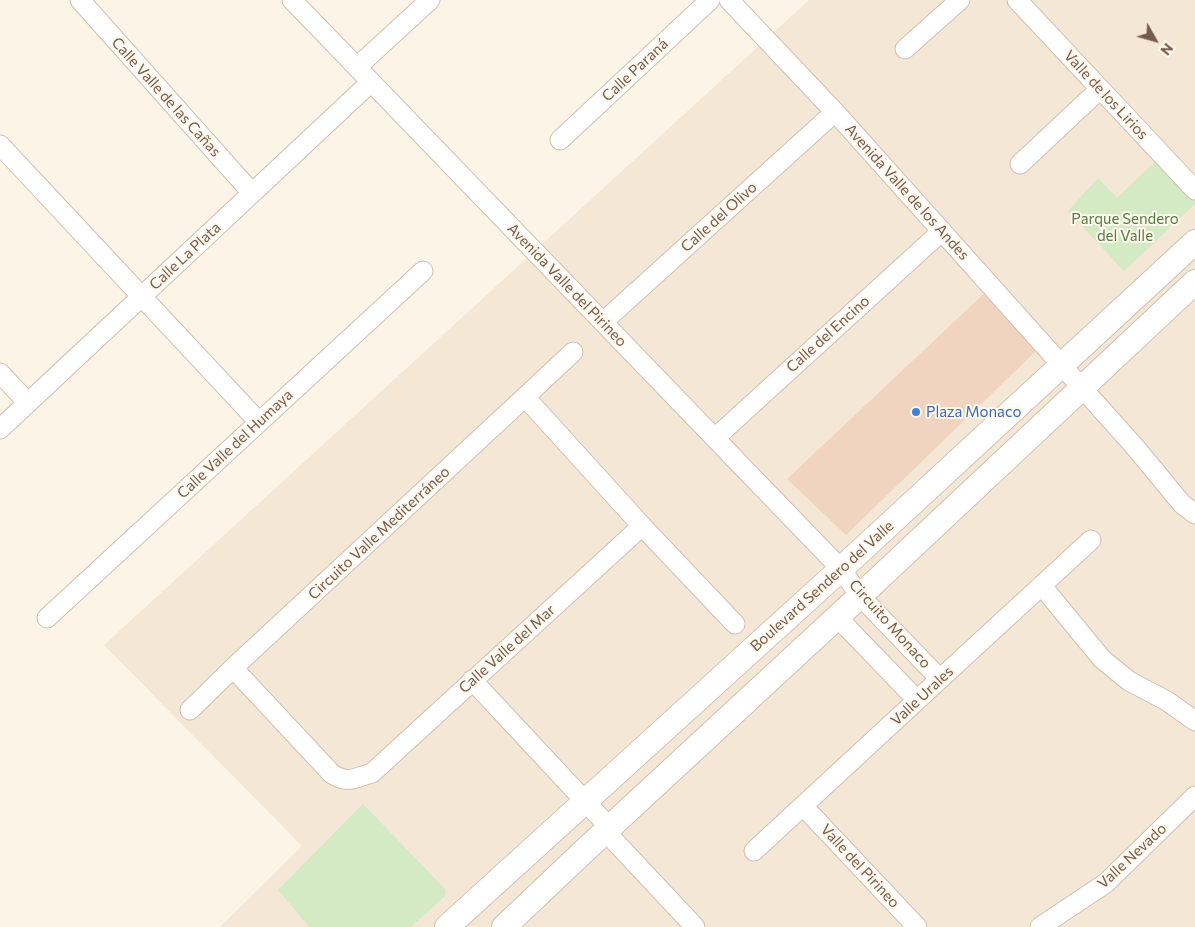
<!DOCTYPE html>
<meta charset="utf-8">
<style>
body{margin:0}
#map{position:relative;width:1195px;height:927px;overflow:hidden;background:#fcf4e7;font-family:Commissioner,sans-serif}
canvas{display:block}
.north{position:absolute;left:1130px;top:15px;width:50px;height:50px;-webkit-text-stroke:4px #fff8ed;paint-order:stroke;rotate:128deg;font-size:14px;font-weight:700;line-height:20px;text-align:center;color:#765c4c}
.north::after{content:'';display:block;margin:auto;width:18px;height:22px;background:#765c4c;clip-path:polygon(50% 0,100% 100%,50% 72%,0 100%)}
</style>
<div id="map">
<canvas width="1195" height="927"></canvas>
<div class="north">N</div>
</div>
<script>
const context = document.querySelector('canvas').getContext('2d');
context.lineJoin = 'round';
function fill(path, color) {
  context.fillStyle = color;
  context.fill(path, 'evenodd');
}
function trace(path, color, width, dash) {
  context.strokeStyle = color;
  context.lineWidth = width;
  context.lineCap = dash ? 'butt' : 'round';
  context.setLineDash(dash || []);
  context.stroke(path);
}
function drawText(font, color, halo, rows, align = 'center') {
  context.font = font + ' Commissioner,sans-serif';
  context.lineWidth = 4;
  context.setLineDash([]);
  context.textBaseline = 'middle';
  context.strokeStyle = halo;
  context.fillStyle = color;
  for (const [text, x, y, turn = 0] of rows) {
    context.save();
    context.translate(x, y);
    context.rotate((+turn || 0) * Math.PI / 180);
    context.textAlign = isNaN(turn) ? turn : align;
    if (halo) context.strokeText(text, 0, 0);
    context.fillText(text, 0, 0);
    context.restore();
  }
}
fill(new Path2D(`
 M809,0H1195V927H220L302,846L104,645Z`), '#f4e7d6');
fill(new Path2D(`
 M1162,155L1195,187V204L1124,271L1068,211L1098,178L1117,198Z
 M363,804L446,890L445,896L411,927H309L278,890Z`), '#d3eac5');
fill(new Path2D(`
 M991,287L1042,345L846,535L787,479Z`), '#f1d4bf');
const minor = new Path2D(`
 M80,0L252,193
 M292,0L841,569L860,596L940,679
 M729,0L835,112L1135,447L1182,504L1195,514
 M1017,0L1195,190
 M905,49L960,0
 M357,67L430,0
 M560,140L710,0
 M0,145L259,422
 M1020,164L1100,89
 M603,322L835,112
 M0,373L28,403
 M525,397L642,526L735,624
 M0,429L371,82
 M715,438L942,231
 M1042,586L1102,659L1129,681L1167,701L1195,721
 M837,617L917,700
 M47,618L423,271
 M233,668L332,774C348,784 355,778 372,773L642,526
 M472,680L610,828
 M190,710L233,668L525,397L573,352
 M803,806L917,927
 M606,832L695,927
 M754,851L940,679L1091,540
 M1040,927L1106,883L1195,796`);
const tertiary = new Path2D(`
 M447,927L841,569L1195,242
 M504,927L582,853L860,596L1195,282`);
trace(minor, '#d0bfb0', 21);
trace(tertiary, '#d0bfb0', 26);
trace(minor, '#fff', 19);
trace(tertiary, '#fff', 24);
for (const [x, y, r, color] of [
 [916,412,5,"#3f7fe0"]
]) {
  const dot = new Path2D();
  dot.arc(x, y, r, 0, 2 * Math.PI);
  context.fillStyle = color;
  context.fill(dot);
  trace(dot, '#fff8ed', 2);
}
drawText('15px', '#765c4c', '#fff8ed', [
 ["Calle Paraná",635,70,-43],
 ["Valle de los Lirios",1106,95,47],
 ["Calle Valle de las Cañas",166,97,48],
 ["Avenida Valle de los Andes",907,192,48],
 ["Calle del Olivo",719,217,-42],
 ["Calle La Plata",185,256,-43],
 ["Avenida Valle del Pirineo",567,285,46],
 ["Calle del Encino",828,334,-42],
 ["Calle Valle del Humaya",235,444,-43],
 ["Circuito Valle Mediterráneo",379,533,-43],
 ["Boulevard Sendero del Valle",822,586,-42],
 ["Circuito Monaco",890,624,48],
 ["Calle Valle del Mar",507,649,-42],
 ["Valle Urales",922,696,-43],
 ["Valle Nevado",1132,856,-43],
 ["Valle del Pirineo",860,866,47]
]);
drawText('15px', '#537b43', '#fff8ed', [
 ["Parque Sendero",1125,219],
 ["del Valle",1125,236]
]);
drawText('15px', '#366cbe', '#fff8ed', [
 ["Plaza Monaco",926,412]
], 'left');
</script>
